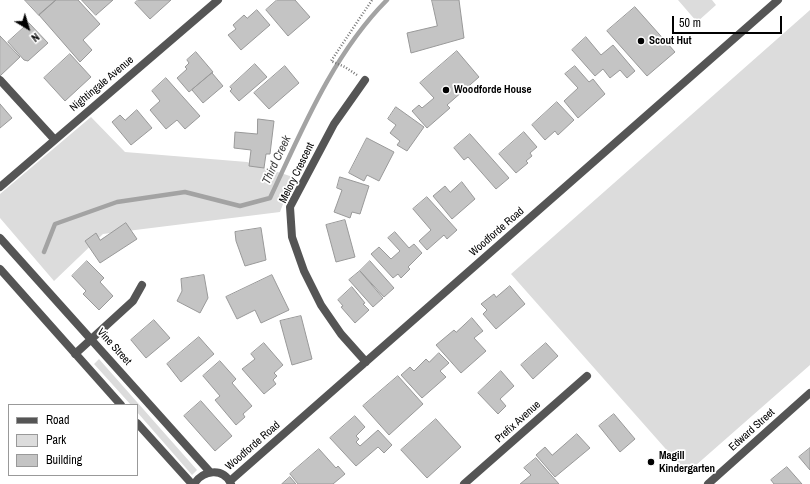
<!DOCTYPE html>
<style>
body{margin:0}
#map{position:relative;width:810px;height:484px;overflow:hidden;background:#fff;font-family:"Archivo Narrow",sans-serif}
canvas{display:block}
.legend{position:absolute;left:8px;top:404px;width:130px;height:72px;box-sizing:border-box;background:#fff;border:1px solid #999;margin:0;padding:5px 7px;list-style:none;font-size:12px;color:#000}
.legend li{display:flex;align-items:center;gap:8px;height:20px}
.legend b{width:20px;border:1px solid #999}
.north{position:absolute;left:8px;top:8px;width:40px;height:40px;-webkit-text-stroke:3px #fff;paint-order:stroke;rotate:142deg;font-size:11px;font-weight:700;line-height:16px;text-align:center;color:#000}
.north::after{content:'';display:block;margin:auto;width:14px;height:18px;background:#000;clip-path:polygon(50% 0,100% 100%,50% 72%,0 100%)}
.scale{position:absolute;left:672px;top:16px;width:110px;height:18px;box-sizing:border-box;border:2px solid #000;border-top:0;padding-left:5px;font-size:12px;line-height:14px;white-space:nowrap;color:#000;-webkit-text-stroke:3px #fff;paint-order:stroke}
</style>
<div id="map">
<canvas width="810" height="484"></canvas>
<ul class="legend">
<li><b style="height:5px;background:#555"></b>Road</li>
<li><b style="height:11px;background:#dcdcdc"></b>Park</li>
<li><b style="height:11px;background:#c4c4c4"></b>Building</li>
</ul>
<div class="north">N</div>
<div class="scale">50 m</div>
</div>
<script>
const context = document.querySelector('canvas').getContext('2d');
context.lineJoin = 'round';
function fill(path, color) {
  context.fillStyle = color;
  context.fill(path, 'evenodd');
}
function trace(path, color, width, dash) {
  context.strokeStyle = color;
  context.lineWidth = width;
  context.lineCap = dash ? 'butt' : 'round';
  context.setLineDash(dash || []);
  context.stroke(path);
}
function drawText(font, color, halo, rows, align = 'center') {
  context.font = font + ' "Archivo Narrow",sans-serif';
  context.lineWidth = 3.5;
  context.setLineDash([]);
  context.textBaseline = 'middle';
  context.strokeStyle = halo;
  context.fillStyle = color;
  for (const [text, x, y, turn = 0] of rows) {
    context.save();
    context.translate(x, y);
    context.rotate((+turn || 0) * Math.PI / 180);
    context.textAlign = isNaN(turn) ? turn : align;
    if (halo) context.strokeText(text, 0, 0);
    context.fillText(text, 0, 0);
    context.restore();
  }
}
fill(new Path2D(`
 M678,0H712L716,5L697,22Z
 M810,10V365L687,473L511,274Z
 M91,117L125,152L247,162L293,177L280,212L103,234L54,281L0,218V194Z
 M99,359L197,470L192,475L137,412V405H131L94,364Z`), '#dcdcdc');
trace(new Path2D(`
 M44,252L55,224L117,202L185,192L240,206L270,198C302,130 333,54 387,0`), '#a3a3a3', 4.5);
const building = new Path2D(`
 M25,0H56L39,15Z
 M56,0H78L100,24L83,40L92,50L80,62L39,15Z
 M82,0H113L96,15Z
 M138,0H171L150,19L135,3Z
 M277,0H295L310,17L288,36L266,10Z
 M432,0H459L464,38L411,53L407,33L437,26Z
 M635,7L675,52L647,76L607,31Z
 M257,10L270,25L241,50L228,35L236,29L233,25L244,15L247,18Z
 M29,23L48,43L28,61L24,60L8,42Z
 M0,36L20,57L0,76Z
 M586,37L601,55L613,45L635,71L627,78L620,70L610,78L603,69L595,76L572,50Z
 M457,51L479,77L447,105L450,108L427,128L412,111L419,105L422,108L434,98L420,83Z
 M196,52L213,72L189,92L177,78L187,69L185,67L189,63L187,60Z
 M70,54L91,77L65,101L44,78Z
 M255,64L267,77L239,101L230,91L232,89L230,87Z
 M285,66L299,83L269,109L254,93Z
 M575,66L589,82L593,79L605,94L578,118L564,101L578,88L565,74Z
 M212,73L223,86L203,103L192,90Z
 M166,78L200,116L185,129L177,120L166,129L150,110L160,101L152,91Z
 M557,102L574,120L558,135L555,131L545,140L532,125Z
 M0,104L12,118L0,128Z
 M396,107L424,127L407,151L397,145L400,141L390,133L396,125L388,119Z
 M137,110L152,128L131,145L112,122L120,115L125,120Z
 M258,119L274,121L270,154H266L264,168L249,166L251,150L234,148L235,132L257,134Z
 M524,132L537,147L530,153L532,156L526,161L528,163L516,173L499,154Z
 M470,134L509,178L496,189L468,157L464,160L454,148Z
 M367,138L394,152L379,181L367,175L364,181L349,173Z
 M340,177L369,186L360,214L352,212L350,218L334,212L342,190L337,188Z
 M462,182L475,199L452,219L433,196L445,186L450,192Z
 M427,197L457,230L447,239L444,235L427,250L419,241L431,230L413,209Z
 M345,220L355,257L336,262L326,225Z
 M126,223L137,239L100,263L85,241L96,233L100,240Z
 M261,228L266,260L245,266L236,241L235,232Z
 M395,232L409,248L414,244L422,253L408,267L410,269L401,278L398,274L393,278L371,254L379,247L391,259L400,251L388,238Z
 M87,261L104,278L100,282L113,296L99,310L83,294L86,291L72,276Z
 M370,261L394,288L384,297L360,271Z
 M360,271L383,298L373,307L349,280Z
 M204,275L208,298L200,313L177,301L182,291L181,279Z
 M272,275L289,310L261,323L255,310L237,319L226,297Z
 M510,286L525,304L496,329L483,314L487,310L481,304L494,294L496,297Z
 M352,287L365,303L363,304L369,310L355,323L341,307L343,306L338,300Z
 M301,316L312,359L292,365L280,321Z
 M472,318L483,331L474,338L486,351L461,373L436,345L454,330L456,332Z
 M154,320L170,338L146,358L131,340Z
 M199,337L214,354L181,382L167,364Z
 M264,343L283,365L274,373L277,376L273,380L276,384L264,394L242,369L255,359L251,354Z
 M546,343L558,356L533,379L521,365Z
 M439,353L449,363L440,371L446,377L422,398L401,375L410,367L414,371L426,359L429,362Z
 M220,361L236,379L232,383L252,406L243,414L245,417L236,425L215,400L220,396L203,376Z
 M501,371L514,386L500,399L506,406L498,414L478,393Z
 M398,376L423,404L389,435L363,406Z
 M201,401L232,436L215,451L184,416Z
 M614,414L635,439L620,452L599,426Z
 M355,416L365,427L356,436L359,439L356,442L360,446L378,430L392,445L384,453L378,447L356,466L330,438Z
 M436,419L461,447L427,478L401,450Z
 M577,434L590,448L555,477L536,455L545,447L552,455Z
 M810,448V470L799,457Z
 M319,449L336,468L338,466L345,474L333,484H298L290,474Z
 M536,458L559,484H520L531,475L524,468Z
 M787,467L802,484H774L771,480Z
 M290,477L296,484H282Z`);
fill(building, '#c4c4c4');
trace(building, '#999', 1);
trace(new Path2D(`
 M357,75L345,67L331,61L372,0`), '#777', 2.5, [1, 2]);
trace(new Path2D(`
 M0,80L54,139`), '#555', 8);
trace(new Path2D(`
 M365,80L334,124L290,207L292,237L304,271L321,305L341,334L366,362
 M0,187L218,0
 M0,238L210,472
 M0,269L121,405
 M75,354L133,301L142,285
 M137,423L192,484
 M230,481L778,0
 M194,484C203,470 223,467 231,484
 M464,484L587,376
 M708,484L810,393`), '#555', 8);
for (const [x, y, r, color] of [
 [641,41,4,"#000"],
 [446,90,4,"#000"],
 [651,462,4,"#000"]
]) {
  const dot = new Path2D();
  dot.arc(x, y, r, 0, 2 * Math.PI);
  context.fillStyle = color;
  context.fill(dot);
  trace(dot, '#fff', 1.5);
}
drawText('bold 11px', '#000', '#fff', [
 ["Scout Hut",649,41],
 ["Woodforde House",454,90],
 ["Magill",659,456],
 ["Kindergarten",659,469]
], 'left');
drawText('11px', '#000', '#fff', [
 ["Nightingale Avenue",102,84,-40],
 ["Melory Crescent",297,173,-64],
 ["Woodforde Road",497,232,-41],
 ["Vine Street",114,347,48],
 ["Prefix Avenue",518,422,-42],
 ["Edward Street",752,430,-42],
 ["Woodforde Road",253,446,-41]
]);
drawText('italic 12px', '#444', '#fff', [
 ["Third Creek",277,160,-65]
]);
</script>
